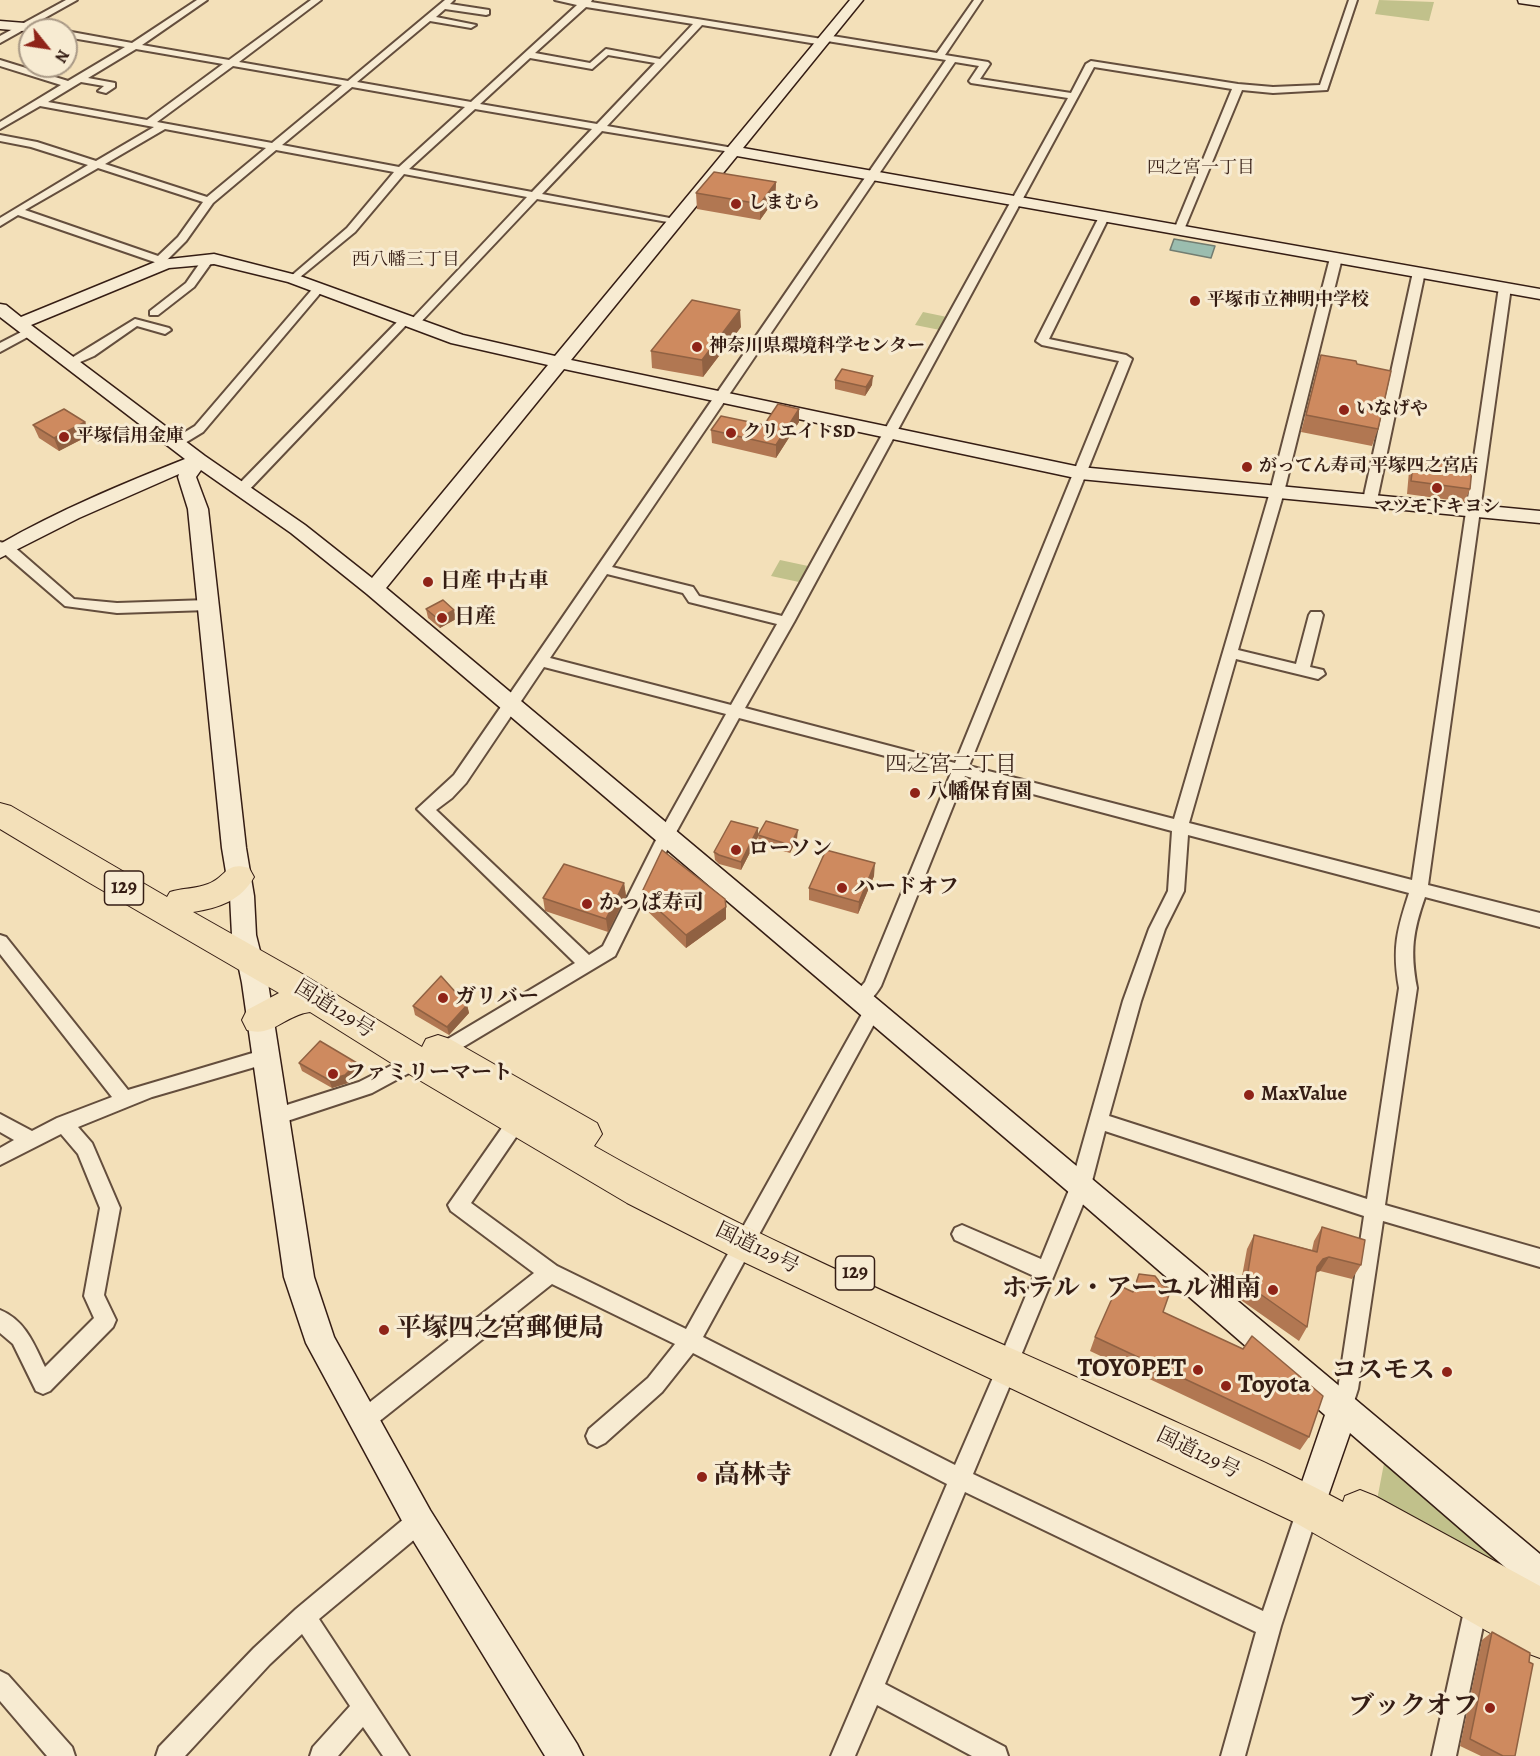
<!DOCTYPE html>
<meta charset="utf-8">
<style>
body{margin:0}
#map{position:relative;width:1540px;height:1756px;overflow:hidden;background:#f3e0b9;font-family:Alegreya,serif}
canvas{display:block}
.north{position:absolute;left:18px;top:18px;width:60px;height:60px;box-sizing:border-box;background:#f7ebd2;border:2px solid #a99986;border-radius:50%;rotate:120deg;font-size:16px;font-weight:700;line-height:24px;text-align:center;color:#351d14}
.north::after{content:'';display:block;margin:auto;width:21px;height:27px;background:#8f2418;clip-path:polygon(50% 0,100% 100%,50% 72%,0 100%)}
</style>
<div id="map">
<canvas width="1540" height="1756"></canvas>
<div class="north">N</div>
</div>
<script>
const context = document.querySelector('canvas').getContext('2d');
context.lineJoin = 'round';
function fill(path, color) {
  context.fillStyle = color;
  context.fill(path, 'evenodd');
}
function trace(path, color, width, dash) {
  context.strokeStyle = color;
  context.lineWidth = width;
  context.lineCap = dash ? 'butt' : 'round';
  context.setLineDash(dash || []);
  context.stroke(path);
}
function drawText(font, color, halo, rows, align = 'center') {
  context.font = font + ' Alegreya,"Noto Serif JP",serif';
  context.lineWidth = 6;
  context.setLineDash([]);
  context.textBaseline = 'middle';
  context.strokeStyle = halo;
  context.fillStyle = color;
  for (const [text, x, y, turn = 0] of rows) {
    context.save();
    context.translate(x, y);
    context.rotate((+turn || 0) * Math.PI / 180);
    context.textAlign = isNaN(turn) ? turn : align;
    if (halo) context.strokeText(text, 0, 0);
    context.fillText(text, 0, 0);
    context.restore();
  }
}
fill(new Path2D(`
 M1379,0L1434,2L1429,21L1375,14Z
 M923,312L947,317L940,330L915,325Z
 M780,560L808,566L799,582L771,576Z
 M1386,1453L1528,1583L1377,1500Z`), '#c1c18b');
const water = new Path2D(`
 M1174,239L1215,246L1211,258L1170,250Z`);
fill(water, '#9bbdaf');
trace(water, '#727d71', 1.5);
const street = new Path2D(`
 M66,0H77L0,43V36Z
 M197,0H207L142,45L229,60L311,0H321L239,62L348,81L445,0H454L450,4L489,10V14L486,15L445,9L436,17L476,25L471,28L430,21L357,82L471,102L577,5L555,0H592L591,2L822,39L826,35L937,53L974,0H982L945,55L988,62L990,64L980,79L1071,93L1086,64L1091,61L1238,84L1273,87L1320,85L1349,0H1357L1327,90L1273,93L1242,90L1183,232L1179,233L1174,230L1232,89L1094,67L794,622L745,708L955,763L1119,361L1042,345L1036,341L1099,217L1104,214L1108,215L1109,217L1049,339L1126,355L1132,359L969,766L1174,819L1270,492L1330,258L1332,256H1340L1342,258L1284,492L1238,650L1296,664L1309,615L1311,612H1321L1323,615L1310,667L1323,670L1325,674L1318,679L1236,659L1189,823L1412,880L1499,287L1501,285H1509L1511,287L1428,885L1540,913V927L1425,897C1413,931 1410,951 1417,988L1385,1205L1540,1249V1267L1383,1221L1358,1389L1349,1417L1342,1420L1335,1417L1331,1410L1338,1389L1364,1216L1105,1131L1091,1185L1022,1353L1015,1356L1008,1353L1005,1346L1034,1276L955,1240L952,1234L955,1228L962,1225L1041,1259L1071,1185L1123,1001L1149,929L1168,891L1172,831L965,776L881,986C875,996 866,1007 854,1003L851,998L865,982L951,773L739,718L674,836L615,956L448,1056L442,1059L436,1056L433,1051L436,1046L575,963L417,809L454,775L946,60L827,41L823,45L702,25L607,126L733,148L737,149V153L602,131L542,194L675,219L679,220V224L537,199L418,325L414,327L408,323L247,492H237L235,489L237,486L401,318L405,317L411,320L527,197L404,174L355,232L294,282L288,279L290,277L347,228L394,172L276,150L213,203L186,241L167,260L172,263L166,266L18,215L0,226V218L88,165L31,147L0,141V135L37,142L96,161L154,127L40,106L0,129V122L61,85L0,66V60L68,81L125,47L66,37V31L132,43ZM586,7L693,24L660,59L606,49L590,63L535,53ZM136,49L223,64L147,120L48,102L81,82L104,86L98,91L106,93L115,87V83L88,78ZM608,55L655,63L597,124L480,104L530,58L592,69ZM955,62L979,66L969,81L971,83L1068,98L782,616L699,596L693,587L612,567ZM233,66L342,85L272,143L157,122ZM352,87L465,107L399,167L282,145ZM475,109L592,129L532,192L409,169ZM165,129L266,148L207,197L105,164ZM98,168L203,202L178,237L158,256L25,210ZM607,574L683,593L689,602L777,624L731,705L550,658ZM544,667L726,714L658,836L603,946L589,955L436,810L452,798L466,783ZM1188,835L1409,893C1397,930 1392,948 1399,988L1367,1199L1109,1116L1141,1001L1165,929L1184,891Z
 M208,256L214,259L194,287L158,315H150V311L186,283L204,257Z
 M1419,269L1425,272L1377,500L1370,504L1363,500L1413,272Z
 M319,285L323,286V290L203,432L180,446H172L170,443L172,440L195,426L315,286Z
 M135,319L169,328L171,330L165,334L137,326L94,356L71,366L65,362Z
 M31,327L35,329V333L0,352V343Z
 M0,542L12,545L74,599L117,603L208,600L215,605L208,610L117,613L65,606L0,550Z
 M0,935L6,937L128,1090L266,1049L272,1052L275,1057L272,1062L152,1097L78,1127L92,1143L120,1208L104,1295L116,1320L113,1327L50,1391L43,1394L36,1391L13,1344L0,1333V1310C25,1320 34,1344 45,1367L94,1318L84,1296L100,1208L78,1154L61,1134L0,1165V1148L14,1140L0,1132V1114L32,1131L57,1118L112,1097L0,954Z
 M873,1003L879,1005L882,1010L879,1015L703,1337L955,1465L1001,1359L1008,1356L1015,1359L1018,1366L973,1474L1263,1611L1301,1498L1309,1495L1317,1498L1320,1506L1281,1626L1245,1756H1221L1256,1632L965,1492L885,1684L1005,1747L1008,1756H972L877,1705L855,1756H831L947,1484L693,1353L662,1392L605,1443L597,1447L589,1443L586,1436L589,1429L648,1378L675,1344L552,1284L372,1427L364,1430L356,1427L353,1420L356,1413L534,1273L451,1211L448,1205L511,1115L518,1113L525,1115L527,1121L471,1203L557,1266L686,1329L867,1005Z
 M416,1053L422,1056L425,1061L422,1066L372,1093L275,1125L268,1123L266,1117L268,1111L359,1082Z
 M419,1510L427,1513L430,1521L427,1529L319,1619L409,1756H383L363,1727L338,1756H310L313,1747L350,1706L302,1634L270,1664L185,1756H156L159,1747L254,1648L296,1609L411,1513Z
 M1477,1591L1485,1594L1488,1602L1456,1756H1432L1466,1602L1469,1594Z
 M0,1671L8,1675L72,1747L75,1756H47L0,1701Z`);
const secondary = new Path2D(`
 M850,0H863L743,148L1540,289V299L737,156L571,360L1080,467L1540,511V523L1080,479L564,369L386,588L1540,1554V1591L1528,1587L1350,1433L1327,1499L1316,1504L1305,1499L1300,1488L1325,1415L1071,1194L367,594L291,533L201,470L196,477L208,509L246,848L254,896L256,935L268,983L314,1277L334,1337L430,1510L577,1744L583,1756H545L408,1532L306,1343L284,1277L242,983L232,935L230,896L222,848L188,509L178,477L179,474L79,518L0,558V544C59,510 122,484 185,459L0,317V304L6,305L21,317L160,260L214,254L300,276L463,335L555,356ZM214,264L288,282L451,343L548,365L372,578L305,525L205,456L31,325L169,268Z
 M1518,0H1540V6L1519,3Z
 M0,21L25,23L32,27L25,31L0,29Z`);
const highway = new Path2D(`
 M0,803L11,806L167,897L170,892C182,888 196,889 208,884C227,877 225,861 249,868L254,877C241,901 218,908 193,912L299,972L422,1047L426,1039L438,1035L450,1039L597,1123L602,1134L594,1146C767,1245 953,1321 1134,1403C1204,1435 1275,1465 1343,1502L1345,1496L1360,1490L1375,1496L1540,1586V1658L1524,1652L1294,1522L731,1256L627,1203L404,1071L310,1012C285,1015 272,1038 247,1030L242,1020L247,1010L279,993L88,882L0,829Z`);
trace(street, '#644e3d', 4);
trace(secondary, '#351d14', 3);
trace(highway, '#351d14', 2);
fill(street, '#f7ebd2');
fill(secondary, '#f7ebd2');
fill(highway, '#f3e0b9');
fill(new Path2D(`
 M776,182L775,199L760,220L697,209L696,193Z
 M741,327L703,377L652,368L651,351Z
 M1321,355L1378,429L1372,446L1301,432Z
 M835,380L872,385L865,396L835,389Z
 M85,422L90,435L59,451L39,438L33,425Z
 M799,422L776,458L712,443L711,430Z
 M1414,458L1470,489L1465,502L1407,494L1409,471Z
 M426,609L456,619L440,628L428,618Z
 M758,828V837L741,870L719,864L715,860L714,852Z
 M758,835L797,839L790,853L759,844Z
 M874,876L858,914L809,900V888Z
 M624,883L626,896L608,932L545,911L543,898Z
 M641,894L726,919L686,948L642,906Z
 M467,1005L469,1013L449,1035L415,1015L413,1006Z
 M299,1063L360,1071L348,1083L332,1088L302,1071Z
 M1322,1227L1361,1265L1352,1279L1320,1271L1316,1273L1307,1327L1299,1341L1238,1298L1247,1249L1254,1235L1312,1250L1314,1241Z
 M1139,1274L1163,1312L1243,1349L1309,1437L1300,1450L1090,1351L1095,1337L1132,1292Z
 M1492,1632L1515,1756H1481L1460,1746L1482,1640Z`), '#b17752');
fill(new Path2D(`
 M776,182L775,199L760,220V204Z
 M740,310L741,327L703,377L702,360Z
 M873,376L872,385L865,396L866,387Z
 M799,409V422L776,458V445Z
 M85,422L90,435L59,451L54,438Z
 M454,610L456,619L440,628L438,619Z
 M758,828V837L741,870V862Z
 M798,830L797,839L790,853V845Z
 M875,863L874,876L858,914L859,902Z
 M624,883L626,896L608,932L606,919Z
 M726,907V919L686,948V935Z
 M467,1005L469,1013L449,1035L447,1027Z
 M357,1063L360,1071L348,1083L332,1088L329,1080Z
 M1329,1257L1320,1271L1315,1273L1317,1267L1323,1259Z`), '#906142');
const building = new Path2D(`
 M714,172L776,182L760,204L696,193Z
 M692,300L740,310L702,360L651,351Z
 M1321,355L1356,361L1357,364L1391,371L1378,429L1306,415Z
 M842,369L873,376L866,387L835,380Z
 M778,404L799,409L776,445L711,430L721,416L764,425Z
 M64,409L85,422L54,438L33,425Z
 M1414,458L1472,468L1470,489L1411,481Z
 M443,600L454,610L438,619L426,609Z
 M731,821L758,828L741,862L719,855L714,852Z
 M766,821L798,830L790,845L758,835Z
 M662,850L725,899L726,907L686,935L641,894Z
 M826,850L875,863L859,902L809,888Z
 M564,864L624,883L606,919L543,898Z
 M441,976L467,1005L447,1027L413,1006Z
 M320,1041L357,1063L345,1075L329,1080L299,1063Z
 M1322,1227L1365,1240L1361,1265L1329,1257L1323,1259L1317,1267L1307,1327L1246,1284L1254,1235L1317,1252Z
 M1139,1274L1155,1276L1162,1285L1171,1289L1163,1312L1243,1349L1252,1336L1323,1396L1309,1437L1095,1337L1118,1285L1133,1292Z
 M1492,1632L1530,1653L1529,1662L1533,1664L1515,1756H1503L1470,1739Z`);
fill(building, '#ce8a5f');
trace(building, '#906142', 1.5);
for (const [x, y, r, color] of [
 [736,204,6,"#8f2418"],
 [1195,301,6,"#8f2418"],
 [697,347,6,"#8f2418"],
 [1344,410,6,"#8f2418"],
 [731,433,6,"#8f2418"],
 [64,437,6,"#8f2418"],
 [1247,467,6,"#8f2418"],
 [1437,488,6,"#8f2418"],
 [428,582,6,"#8f2418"],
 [442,618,6,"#8f2418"],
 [915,793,6,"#8f2418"],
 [736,850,6,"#8f2418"],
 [842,888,6,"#8f2418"],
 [587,904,6,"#8f2418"],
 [443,998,6,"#8f2418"],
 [333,1074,6,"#8f2418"],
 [1249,1095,6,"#8f2418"],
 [1273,1290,6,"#8f2418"],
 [384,1330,6,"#8f2418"],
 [1198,1370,6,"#8f2418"],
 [1447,1372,6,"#8f2418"],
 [1226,1386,6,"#8f2418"],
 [702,1477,6,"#8f2418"],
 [1490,1708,6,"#8f2418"]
]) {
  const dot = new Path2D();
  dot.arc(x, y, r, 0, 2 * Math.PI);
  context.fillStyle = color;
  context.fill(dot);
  trace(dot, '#f7ebd2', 2);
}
drawText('18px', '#351d14', '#f7ebd2', [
 ["四之宮一丁目",1201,169],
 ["西八幡三丁目",406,261]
]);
drawText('bold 18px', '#351d14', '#f7ebd2', [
 ["しまむら",748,204],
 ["平塚市立神明中学校",1207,301],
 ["神奈川県環境科学センター",709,347],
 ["いなげや",1356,410],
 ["クリエイトSD",743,433],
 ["平塚信用金庫",76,437],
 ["がってん寿司 平塚四之宮店",1259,467],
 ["マツモトキヨシ",1437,508,"center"]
], 'left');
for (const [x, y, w] of [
 [124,888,39],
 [855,1273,39]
]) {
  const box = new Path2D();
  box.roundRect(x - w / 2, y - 17, w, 34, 4.5);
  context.fillStyle = '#f7ebd2';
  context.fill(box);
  trace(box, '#351d14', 1.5);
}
drawText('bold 20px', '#351d14', null, [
 ["129",124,888],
 ["129",855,1273]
]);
drawText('bold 21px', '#351d14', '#f7ebd2', [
 ["日産 中古車",440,582],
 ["日産",454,618],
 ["八幡保育園",927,793],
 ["ローソン",748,850],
 ["ハードオフ",854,888],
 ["かっぱ寿司",599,904],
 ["ガリバー",455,998],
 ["ファミリーマート",345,1074],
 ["MaxValue",1261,1095]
], 'left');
drawText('21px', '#351d14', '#f7ebd2', [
 ["国道129号",334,1010,32],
 ["国道129号",757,1249,26],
 ["国道129号",1198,1454,26]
]);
drawText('22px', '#351d14', '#f7ebd2', [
 ["四之宮二丁目",951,766]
]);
drawText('bold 26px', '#351d14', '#f7ebd2', [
 ["ホテル・アーユル湘南",1261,1290],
 ["平塚四之宮郵便局",396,1330,"left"],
 ["TOYOPET",1186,1370],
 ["コスモス",1435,1372],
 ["Toyota",1238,1386,"left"],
 ["高林寺",714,1477,"left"],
 ["ブックオフ",1478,1708]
], 'right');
</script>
